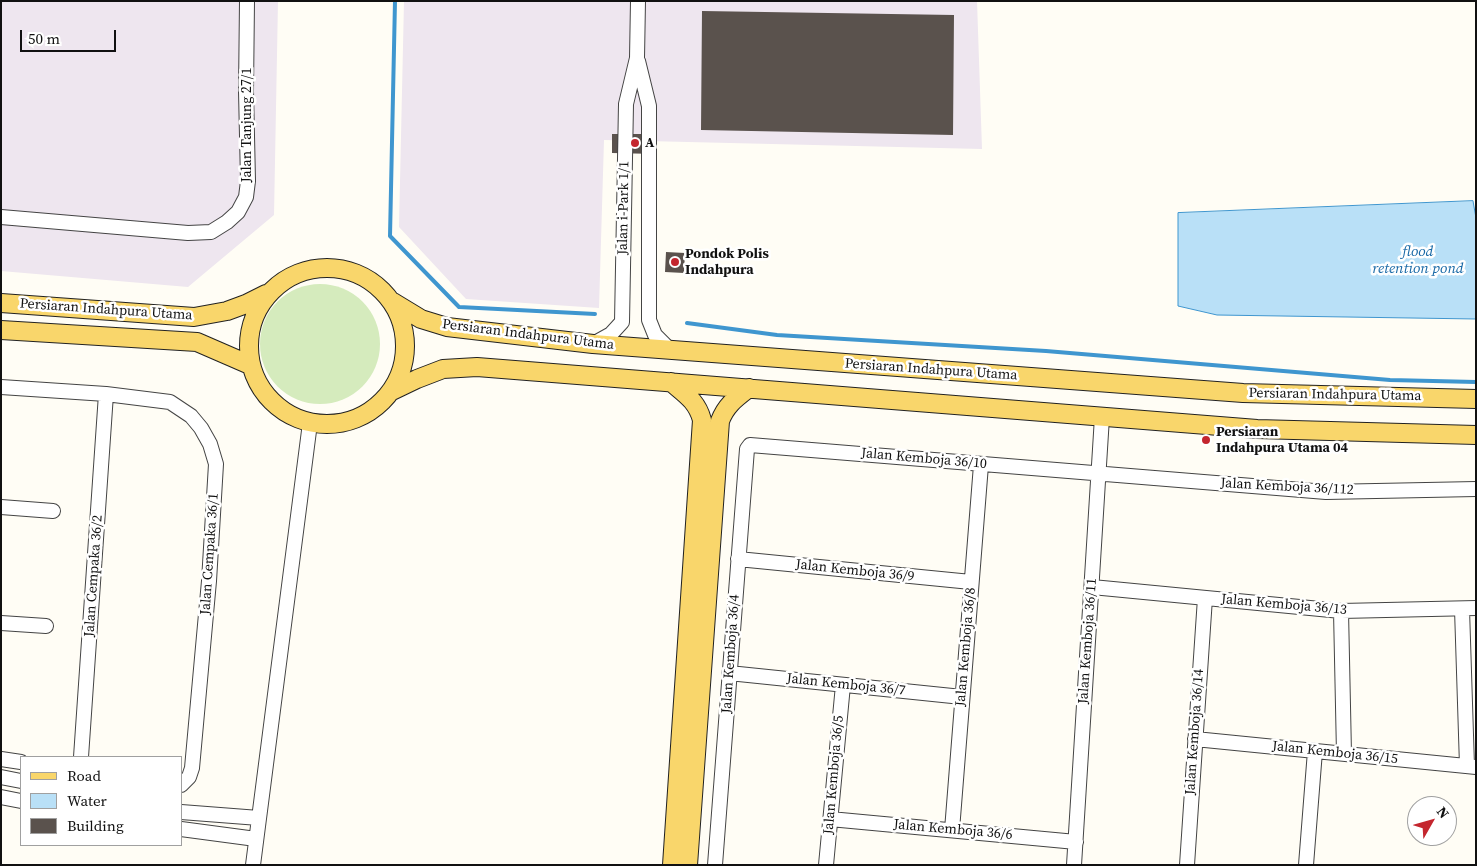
<!DOCTYPE html>
<style>
body{margin:0}
#map{position:relative;width:1477px;height:866px;overflow:hidden;background:#fffdf5;font-family:"Source Serif 4",serif}
canvas{display:block}
.frame{position:absolute;inset:0;border:2px solid #111;pointer-events:none}
.legend{position:absolute;left:20px;top:756px;width:162px;height:90px;box-sizing:border-box;background:#fff;border:1px solid #a0a0a0;margin:0;padding:6px 9px;list-style:none;font-size:15px;color:#111}
.legend li{display:flex;align-items:center;gap:10px;height:25px}
.legend b{width:25px;border:1px solid #a0a0a0}
.north{position:absolute;left:1407px;top:796px;width:50px;height:50px;box-sizing:border-box;background:#fff;border:1px solid #a0a0a0;border-radius:50%;rotate:52deg;font-size:14px;font-weight:700;line-height:20px;text-align:center;color:#111}
.north::after{content:'';display:block;margin:auto;width:18px;height:22px;background:#c4262e;clip-path:polygon(50% 0,100% 100%,50% 72%,0 100%)}
.scale{position:absolute;left:20px;top:30px;width:96px;height:22px;box-sizing:border-box;border:2px solid #111;border-top:0;padding-left:6px;font-size:15px;line-height:18px;white-space:nowrap;color:#111;-webkit-text-stroke:4px #fff;paint-order:stroke}
</style>
<div id="map">
<canvas width="1477" height="866"></canvas>
<div class="frame"></div>
<ul class="legend">
<li><b style="height:6px;background:#f9d66b"></b>Road</li>
<li><b style="height:14px;background:#b9e0f7"></b>Water</li>
<li><b style="height:14px;background:#5a524d"></b>Building</li>
</ul>
<div class="north">N</div>
<div class="scale">50 m</div>
</div>
<script>
const context = document.querySelector('canvas').getContext('2d');
context.lineJoin = 'round';
function fill(path, color) {
  context.fillStyle = color;
  context.fill(path, 'evenodd');
}
function trace(path, color, width, dash) {
  context.strokeStyle = color;
  context.lineWidth = width;
  context.lineCap = dash ? 'butt' : 'round';
  context.setLineDash(dash || []);
  context.stroke(path);
}
function drawText(font, color, halo, rows, align = 'center') {
  context.font = font + ' "Source Serif 4",serif';
  context.lineWidth = 5;
  context.setLineDash([]);
  context.textBaseline = 'middle';
  context.strokeStyle = halo;
  context.fillStyle = color;
  for (const [text, x, y, turn = 0] of rows) {
    context.save();
    context.translate(x, y);
    context.rotate((+turn || 0) * Math.PI / 180);
    context.textAlign = isNaN(turn) ? turn : align;
    if (halo) context.strokeText(text, 0, 0);
    context.fillText(text, 0, 0);
    context.restore();
  }
}
fill(new Path2D(`
 M1,1H278L274,215L188,287L1,271Z
 M404,1H977L982,149L604,140L599,308L466,299L399,227Z`), '#eee6ef');
fill(new Path2D(`
 M260 344a60 60 0 1 1 120 0a60 60 0 1 1-120 0Z`), '#d5ebbd');
const water = new Path2D(`
 M1473,201L1476,218V319L1217,315L1178,306V213Z`);
fill(water, '#b9e0f7');
trace(water, '#3f96cf', 1);
trace(new Path2D(`
 M395,1L390,236L459,307L595,314
 M687,323L777,335L1046,351L1390,380L1476,382`), '#3f96cf', 4);
fill(new Path2D(`
 M702,11L954,15L953,135L701,130Z
 M612,134H657V154L612,153Z
 M666,252L685,253L684,273L665,272Z`), '#5a524d');
const minor = new Path2D(`
 M638,61L649,106V320L655,335L670,350
 M1,217L188,233L211,232L227,222L238,212L246,197L248,181L246,91L247,1
 M593,344L611,334L622,322L626,104L637,58L638,1
 M1,387L106,394L170,402L191,416L201,428L210,444L216,464L209,581L192,768L189,777L181,785
 M1,507L53,511
 M738,559L971,582
 M1092,587L1341,611L1476,608
 M1462,609L1467,766
 M1341,611L1344,754
 M1,623L46,626
 M729,673L962,697
 M1195,739L1476,767
 M81,757L106,394
 M1,759L21,762
 M1,777L21,781
 M1,797L21,801
 M181,812L259,818
 M830,819L1076,842
 M181,829L256,839
 M952,830L981,465
 M253,865L310,423
 M715,865L747,449L750,445L1326,492L1476,489
 M826,865L843,685
 M1074,865L1102,417
 M1187,865L1205,598
 M1306,865L1315,751`);
const major = new Path2D(`
 M249 346a78 78 0 1 1 156 0a78 78 0 1 1-156 0Z
 M393,302L421,319L447,327L593,344L1243,393L1476,399
 M1,303L194,317L227,311L246,304L266,294
 M1,330L197,342L250,365
 M671,382C685,394 697,401 702,420L672,865
 M392,391L417,379L443,369L477,367L1257,429L1476,435
 M688,865L720,421C726,405 736,398 749,388`);
trace(minor, '#444', 16);
trace(major, '#222', 20);
trace(minor, '#fff', 14);
trace(major, '#f9d66b', 18);
for (const [x, y, r, color] of [
 [635,143,5,"#c4262e"],
 [675,262,5,"#c4262e"],
 [1206,440,5,"#c4262e"]
]) {
  const dot = new Path2D();
  dot.arc(x, y, r, 0, 2 * Math.PI);
  context.fillStyle = color;
  context.fill(dot);
  trace(dot, '#fff', 2);
}
drawText('14px', '#111', '#fff', [
 ["Jalan Tanjung 27/1",247,125,-90],
 ["Jalan i-Park 1/1",624,208,-89],
 ["Persiaran Indahpura Utama",106,310,4],
 ["Persiaran Indahpura Utama",528,335,7],
 ["Persiaran Indahpura Utama",931,370,4],
 ["Persiaran Indahpura Utama",1335,395,1],
 ["Jalan Kemboja 36/10",924,459,5],
 ["Jalan Kemboja 36/112",1287,487,3],
 ["Jalan Cempaka 36/1",210,554,-86],
 ["Jalan Kemboja 36/9",855,571,6],
 ["Jalan Cempaka 36/2",94,576,-86],
 ["Jalan Kemboja 36/13",1284,605,5],
 ["Jalan Kemboja 36/11",1088,641,-86],
 ["Jalan Kemboja 36/8",966,647,-85],
 ["Jalan Kemboja 36/4",731,654,-86],
 ["Jalan Kemboja 36/7",846,685,6],
 ["Jalan Kemboja 36/14",1195,732,-86],
 ["Jalan Kemboja 36/15",1335,753,6],
 ["Jalan Kemboja 36/5",834,775,-85],
 ["Jalan Kemboja 36/6",953,830,5]
]);
drawText('bold 14px', '#111', '#fff', [
 ["A",645,143],
 ["Pondok Polis",685,254],
 ["Indahpura",685,270],
 ["Persiaran",1216,432],
 ["Indahpura Utama 04",1216,448]
], 'left');
drawText('italic 15px', '#1768a6', '#fff', [
 ["flood",1418,252],
 ["retention pond",1418,269]
]);
</script>
